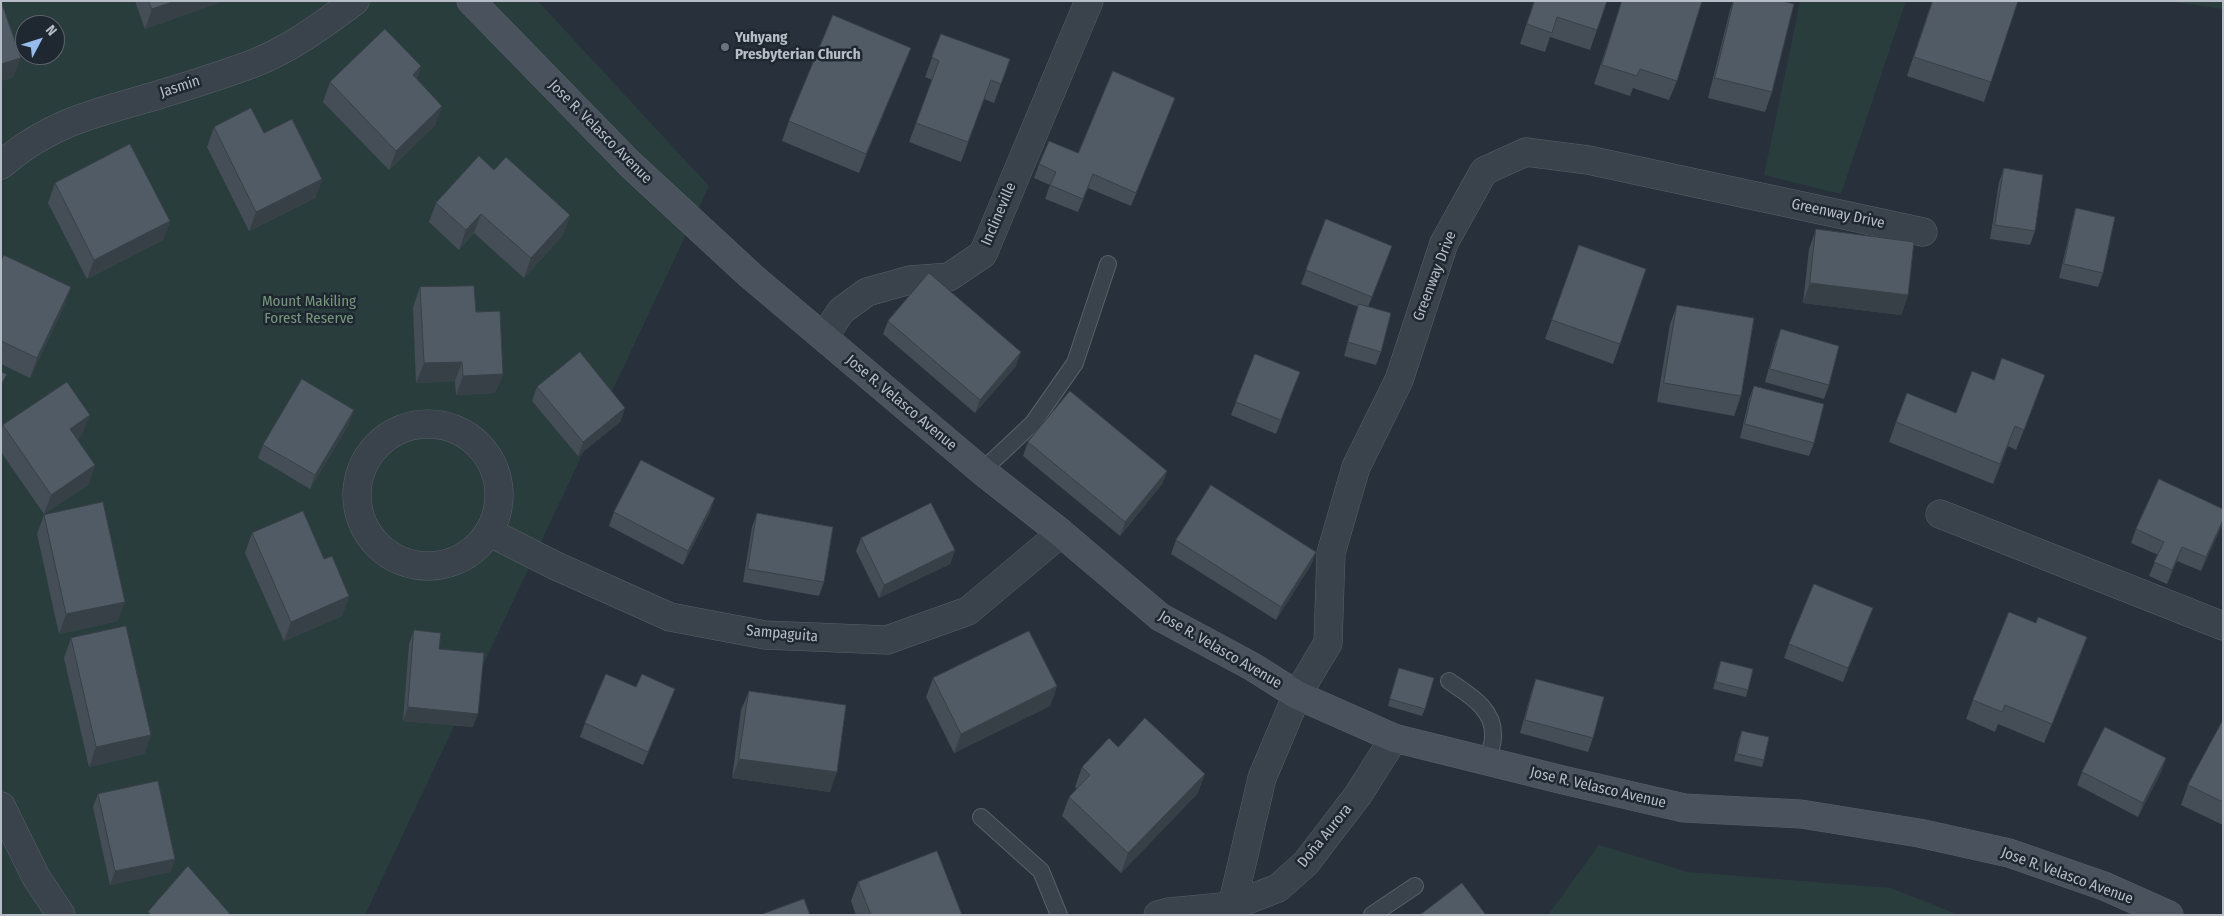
<!DOCTYPE html>
<meta charset="utf-8">
<style>
body{margin:0}
#map{position:relative;width:2224px;height:916px;overflow:hidden;background:#27303b;font-family:"Fira Sans Condensed",sans-serif}
canvas{display:block}
.frame{position:absolute;inset:0;border:2px solid #b6bdc6;pointer-events:none}
.north{position:absolute;left:15px;top:15px;width:50px;height:50px;box-sizing:border-box;background:#1f2730;border:1px solid #5b636c;border-radius:50%;rotate:50deg;font-size:14px;font-weight:700;line-height:20px;text-align:center;color:#b6bdc6}
.north::after{content:'';display:block;margin:auto;width:18px;height:22px;background:#96bceb;clip-path:polygon(50% 0,100% 100%,50% 72%,0 100%)}
</style>
<div id="map">
<canvas width="2224" height="916"></canvas>
<div class="frame"></div>
<div class="north">N</div>
</div>
<script>
const context = document.querySelector('canvas').getContext('2d');
context.lineJoin = 'round';
function fill(path, color) {
  context.fillStyle = color;
  context.fill(path, 'evenodd');
}
function trace(path, color, width, dash) {
  context.strokeStyle = color;
  context.lineWidth = width;
  context.lineCap = dash ? 'butt' : 'round';
  context.setLineDash(dash || []);
  context.stroke(path);
}
function drawText(font, color, halo, rows, align = 'center') {
  context.font = font + ' "Fira Sans Condensed",sans-serif';
  context.lineWidth = 5;
  context.setLineDash([]);
  context.textBaseline = 'middle';
  context.strokeStyle = halo;
  context.fillStyle = color;
  for (const [text, x, y, turn = 0] of rows) {
    context.save();
    context.translate(x, y);
    context.rotate((+turn || 0) * Math.PI / 180);
    context.textAlign = isNaN(turn) ? turn : align;
    if (halo) context.strokeText(text, 0, 0);
    context.fillText(text, 0, 0);
    context.restore();
  }
}
fill(new Path2D(`
 M1,1H538L709,186L365,915H1ZM25,25H55V55H25Z
 M1798,1H1906L1841,194L1764,175L1800,2Z
 M2167,1H2223V9Z
 M1599,845L1688,872L1891,888L1959,915H1548Z`), '#2a3d3d');
const service = new Path2D(`
 M982,471L1033,423L1075,363L1108,264
 M1449,681C1469,695 1495,709 1493,737C1493,745 1489,753 1488,761
 M981,817L1041,871L1059,915
 M1372,915L1415,886`);
const minor = new Path2D(`
 M1,165C49,123 95,113 155,96C187,86 220,76 252,64C291,49 322,25 355,1
 M824,337L841,311L867,292L910,280L949,277L983,254L1089,1
 M357 495a71 71 0 1 1 142 0a71 71 0 1 1-142 0Z
 M1940,514L2223,626
 M489,532L556,566L670,617L765,635L887,640L968,611L1061,533
 M1,806L36,877L61,915
 M1232,906L1262,778L1297,695L1328,643L1331,553L1356,467L1399,380L1444,243L1484,171L1526,152L1588,160L1923,232
 M1158,915L1169,912L1232,906L1278,888L1306,863L1358,795L1394,738`);
const secondary = new Path2D(`
 M471,1L630,164L751,276L982,471L1061,533L1160,617L1253,667L1297,695L1394,738L1563,780L1684,808L1801,814L1919,833L2009,853L2104,886L2169,915`);
trace(service, '#586069', 18);
trace(minor, '#586069', 29);
trace(secondary, '#586069', 29);
trace(service, '#3a424b', 16);
trace(minor, '#3a424b', 28);
trace(secondary, '#49525d', 28);
fill(new Path2D(`
 M135,1H223L145,29Z
 M1534,1H1607L1590,50L1550,37L1545,52L1520,44Z
 M1622,1L1677,81L1669,100L1633,88L1630,96L1594,84Z
 M1733,1H1782L1772,92L1765,112L1708,98L1730,10Z
 M1932,1H2018L1984,102L1907,76Z
 M941,34L1010,59L994,103L984,99L961,162L909,142L932,80L925,77Z
 M421,66L417,79L442,106L435,125L389,170L323,102L330,82Z
 M903,67L859,173L782,141L789,121Z
 M1175,98L1131,206L1088,188L1078,212L1045,199L1050,185L1034,178L1039,164L1078,153Z
 M214,127L264,133L322,179L315,198L249,231L207,147Z
 M2004,168L2035,231L2030,245L1990,239L1999,182Z
 M494,170L570,215L563,235L524,278L474,233L459,250L429,222L436,203Z
 M55,183L170,221L163,240L87,279L48,203Z
 M2076,208L2103,273L2098,287L2059,278L2072,222Z
 M1326,219L1387,259L1368,307L1381,352L1376,365L1344,356L1354,318L1358,307L1301,284Z
 M1816,229L1908,295L1901,315L1803,303L1809,249Z
 M1579,245L1646,269L1613,364L1545,339Z
 M1,261L71,287L64,306L30,378L1,364Z
 M420,287L476,312L503,374L495,393L456,395L455,381L416,383L413,307Z
 M1677,305L1741,396L1734,416L1657,402L1670,324Z
 M888,321L1016,366L975,413L883,334Z
 M1781,329L1829,385L1824,399L1765,382L1776,342Z
 M1300,372L1276,434L1231,415L1236,402Z
 M1994,380L2038,394L2016,450L2008,446L1993,484L1889,442L1896,422L1956,413Z
 M1754,386L1814,443L1809,456L1740,438L1749,399Z
 M537,387L621,421L578,456L532,401Z
 M349,424L310,489L258,458L263,445Z
 M3,425L82,435L77,439L95,465L88,485L44,514L1,452V430Z
 M1028,442L1167,471L1162,484L1120,536L1023,456Z
 M614,512H710L683,565L609,526Z
 M757,513L824,582L819,596L743,582L752,527Z
 M44,515L118,621L59,634L37,534Z
 M2223,523L2201,571L2177,561L2167,584L2149,576L2158,555L2131,543L2136,529Z
 M252,533L324,559L349,596L342,616L284,641L245,553Z
 M861,538L955,550L950,564L879,598L856,551Z
 M1176,540L1316,552L1311,565L1276,620L1171,554Z
 M1868,621L1843,682L1784,658L1789,644Z
 M414,630L473,727L403,721L409,644Z
 M71,638L151,735L144,754L89,767L64,658Z
 M2080,657L2044,743L1998,724L1995,732L1966,719L1973,700Z
 M1721,661L1748,690L1746,697L1713,689L1718,668Z
 M1399,668L1425,709L1422,716L1388,706Z
 M933,678L1057,686L1050,706L954,753L926,697Z
 M1536,679L1593,738L1588,752L1520,733L1531,693Z
 M749,691L830,792L732,778L741,710Z
 M670,702L643,765L580,737L585,723Z
 M2223,720V825L2181,805L2188,785Z
 M1742,731L1764,760L1762,767L1734,761L1739,738Z
 M1118,747L1205,774L1197,794L1121,873L1062,816L1069,797L1077,789L1075,787L1082,767Z
 M2166,758L2161,772L2138,817L2077,785L2082,772Z
 M98,794L175,859L170,872L110,885L93,807Z
 M858,882L962,915H856L851,901Z`), '#454e57');
fill(new Path2D(`
 M175,1H223L145,29L152,9Z
 M911,48L903,67L859,173L866,154Z
 M21,58L13,78L1,81V64Z
 M421,66L414,86L413,75Z
 M1175,98L1170,111L1131,206L1136,193Z
 M442,106L435,125L389,170L396,151Z
 M1093,174L1088,188L1078,212L1083,199Z
 M322,179L315,198L249,231L256,212Z
 M481,214L474,233L459,250L466,230Z
 M570,215L563,235L524,278L531,258Z
 M170,221L163,240L87,279L94,260Z
 M1810,283L1908,295L1901,315L1803,303Z
 M71,287L64,306L30,378L37,358Z
 M1021,352L1016,366L975,413L980,400Z
 M462,362L455,381L416,383L424,363Z
 M503,374L495,393L456,395L463,376Z
 M625,408L621,421L578,456L583,442Z
 M354,410L349,424L310,489L315,475Z
 M90,415L82,435L63,448L70,429Z
 M2015,426L2008,446L1993,484L2000,464Z
 M95,465L88,485L44,514L51,495Z
 M1167,471L1162,484L1120,536L1125,522Z
 M715,498L710,512L683,565L688,551Z
 M2223,520V523L2201,571L2206,557Z
 M2182,547L2177,561L2167,584L2172,570Z
 M955,550L950,564L879,598L884,585Z
 M1316,552L1311,565L1276,620L1281,607Z
 M349,596L342,616L284,641L291,622Z
 M125,602L118,621L59,634L66,614Z
 M1873,608L1868,621L1843,682L1848,668Z
 M2087,637L2080,657L2044,743L2052,724Z
 M1057,686L1050,706L954,753L961,734Z
 M675,689L670,702L643,765L648,752Z
 M408,707L478,714L473,727L403,721Z
 M151,735L144,754L89,767L96,747Z
 M2166,758L2161,772L2138,817L2143,803Z
 M739,759L837,772L830,792L732,778Z
 M1205,774L1197,794L1121,873L1128,853Z
 M175,859L170,872L110,885L115,871Z`), '#384047');
const building = new Path2D(`
 M1,1L21,58L1,64Z
 M149,1H175L152,9Z
 M1535,1H1607L1597,30L1557,17L1552,33L1527,24Z
 M1622,1H1702L1677,81L1640,69L1637,76L1602,65Z
 M1734,1H1782L1794,4L1772,92L1715,78Z
 M1933,1H2018L1991,82L1914,57Z
 M833,15L911,48L866,154L789,121Z
 M385,29L421,66L413,75L442,106L396,151L330,82Z
 M941,34L1010,59L1001,84L991,80L968,142L916,123L939,61L932,57Z
 M1113,71L1175,98L1136,193L1093,174L1083,199L1050,185L1056,172L1039,164L1049,141L1078,153Z
 M251,108L264,133L292,119L322,179L256,212L214,127Z
 M130,144L170,221L94,260L55,183Z
 M479,156L494,170L506,157L570,215L531,258L481,214L466,230L436,203Z
 M2004,168L2043,175L2035,231L1995,225Z
 M2076,208L2115,217L2103,273L2064,264Z
 M1326,219L1392,246L1372,297L1306,270Z
 M1816,229L1914,242L1908,295L1810,283Z
 M1579,245L1646,269L1620,344L1552,320Z
 M4,255L71,287L37,358L1,341V261Z
 M929,273L1021,352L980,400L888,321Z
 M474,286L476,312L500,311L503,374L463,376L462,362L424,363L420,287Z
 M1359,304L1391,313L1381,352L1348,342Z
 M1677,305L1754,318L1741,396L1664,383Z
 M1781,329L1839,346L1829,385L1770,369Z
 M580,352L625,408L583,442L537,387Z
 M1255,354L1300,372L1281,420L1236,402Z
 M2002,358L2045,375L2024,430L2015,426L2000,464L1896,422L1907,393L1956,413L1972,371L1994,380Z
 M1,372L7,374L1,385Z
 M302,379L354,410L315,475L263,445Z
 M67,382L90,415L70,429L95,465L51,495L3,425Z
 M1754,386L1824,404L1814,443L1745,424Z
 M1070,391L1167,471L1125,522L1028,442Z
 M641,460L715,498L688,551L614,512Z
 M2159,479L2223,509V520L2206,557L2182,547L2172,570L2154,562L2164,542L2136,529Z
 M1211,485L1316,552L1281,607L1176,540Z
 M103,502L125,602L66,614L44,515Z
 M931,503L955,550L884,585L861,538Z
 M303,511L324,559L332,556L349,596L291,622L252,533Z
 M757,513L833,527L824,582L748,569Z
 M1814,584L1873,608L1848,668L1789,644Z
 M2009,612L2036,623L2038,617L2087,637L2052,724L2005,705L2002,712L1973,700Z
 M126,626L151,735L96,747L71,638Z
 M414,630L441,633L439,649L484,653L478,714L408,707Z
 M1029,631L1057,686L961,734L933,678Z
 M1721,661L1753,669L1748,690L1716,682Z
 M1399,668L1434,678L1425,709L1390,699Z
 M606,674L636,687L642,674L675,689L648,752L585,723Z
 M1536,679L1604,697L1593,738L1525,720Z
 M749,691L846,705L837,772L739,759Z
 M1145,718L1205,774L1128,853L1069,797L1090,775L1082,767L1109,738L1118,747Z
 M2223,720V802L2188,785Z
 M2105,727L2166,758L2143,803L2082,772Z
 M1742,731L1769,737L1764,760L1737,754Z
 M158,781L175,859L115,871L98,794Z
 M937,851L962,915H871L858,882Z
 M188,866L231,915H151L148,912Z
 M1462,883L1486,915H1420Z
 M804,899L810,915H763V914Z`);
fill(building, '#505b65');
trace(building, '#384047', 1);
for (const [x, y, r, color] of [
 [725,47,5,"#6b7280"]
]) {
  const dot = new Path2D();
  dot.arc(x, y, r, 0, 2 * Math.PI);
  context.fillStyle = color;
  context.fill(dot);
  trace(dot, '#1f2730', 2);
}
drawText('bold 15px', '#b6bdc6', '#1f2730', [
 ["Yuhyang",735,38],
 ["Presbyterian Church",735,55]
], 'left');
drawText('15px', '#b6bdc6', '#1f2730', [
 ["Jasmin",180,87,-18],
 ["Jose R. Velasco Avenue",600,132,45],
 ["Inclineville",999,214,-67],
 ["Greenway Drive",1838,214,12],
 ["Greenway Drive",1435,276,-69],
 ["Jose R. Velasco Avenue",901,403,40],
 ["Sampaguita",782,634,5],
 ["Jose R. Velasco Avenue",1220,650,30],
 ["Jose R. Velasco Avenue",1598,788,13],
 ["Doña Aurora",1325,836,-51],
 ["Jose R. Velasco Avenue",2067,876,20]
]);
drawText('15px', '#77997d', '#1f2730', [
 ["Mount Makiling",309,302],
 ["Forest Reserve",309,319]
]);
</script>
